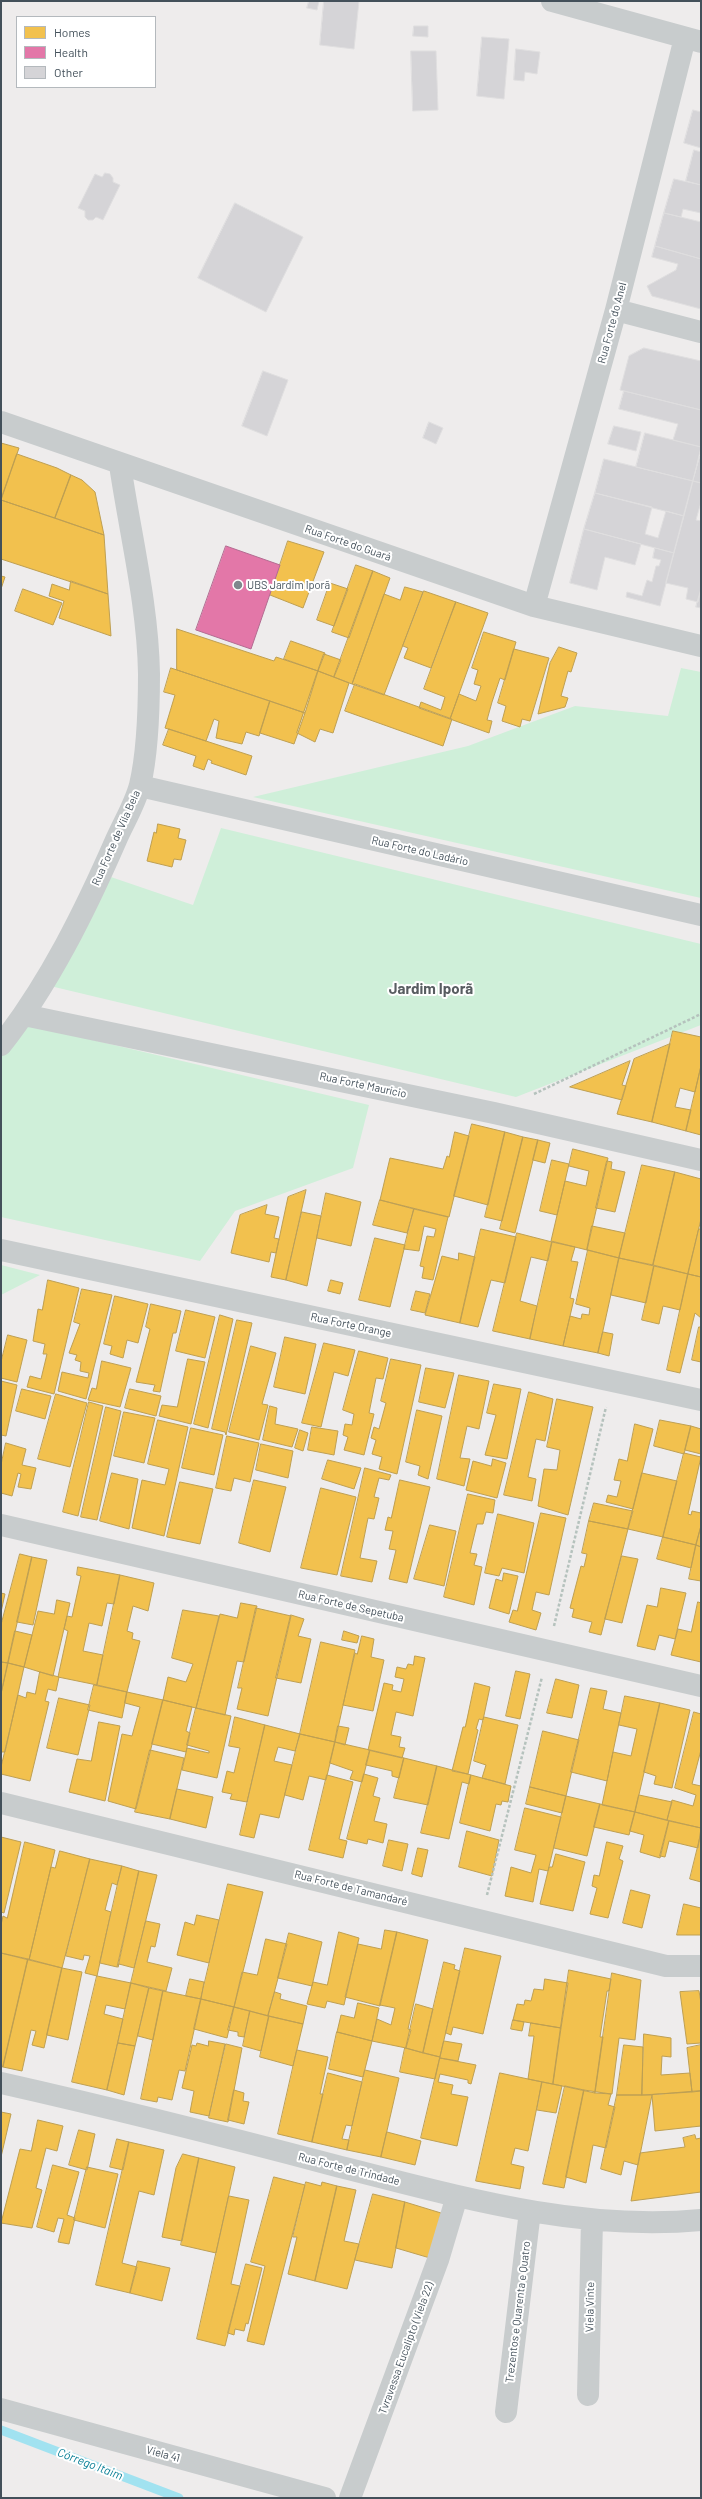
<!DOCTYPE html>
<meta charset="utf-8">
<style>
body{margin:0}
#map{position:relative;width:702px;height:2499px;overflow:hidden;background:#eeecec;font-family:Barlow,sans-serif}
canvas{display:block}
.frame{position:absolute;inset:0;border:2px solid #43505a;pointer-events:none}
.legend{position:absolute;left:16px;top:16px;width:140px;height:72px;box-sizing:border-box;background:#fff;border:1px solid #b4b9bd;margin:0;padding:5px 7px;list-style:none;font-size:12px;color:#43505a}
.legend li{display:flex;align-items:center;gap:8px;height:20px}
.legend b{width:20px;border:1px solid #b4b9bd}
</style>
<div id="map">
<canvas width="702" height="2499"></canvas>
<div class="frame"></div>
<ul class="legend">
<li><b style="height:11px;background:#f2c14e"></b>Homes</li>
<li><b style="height:11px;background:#e377a8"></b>Health</li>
<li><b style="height:11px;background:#d5d4d7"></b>Other</li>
</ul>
</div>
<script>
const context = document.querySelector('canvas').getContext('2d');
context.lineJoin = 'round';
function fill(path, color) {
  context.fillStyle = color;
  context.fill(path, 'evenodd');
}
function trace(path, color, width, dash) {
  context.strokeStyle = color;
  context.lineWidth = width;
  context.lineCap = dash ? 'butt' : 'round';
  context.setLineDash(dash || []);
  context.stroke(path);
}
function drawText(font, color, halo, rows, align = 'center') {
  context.font = font + ' Barlow,sans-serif';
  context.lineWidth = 4;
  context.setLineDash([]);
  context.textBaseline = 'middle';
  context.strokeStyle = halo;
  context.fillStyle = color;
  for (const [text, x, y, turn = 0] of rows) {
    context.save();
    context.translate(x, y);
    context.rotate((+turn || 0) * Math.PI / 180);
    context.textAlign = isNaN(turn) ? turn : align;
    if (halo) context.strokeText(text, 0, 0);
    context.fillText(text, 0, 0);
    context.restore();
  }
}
fill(new Path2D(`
 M681,668L701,672V898L253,797L468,746L575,706L668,716Z
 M221,828L701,944V1025L516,1097L46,985L108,876L193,905Z
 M25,1024L369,1105L353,1168L235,1211L200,1261L1,1217V1056Z
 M1,1265L40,1275L1,1295Z`), '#cfefd9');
const homes = new Path2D(`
 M1,443L19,448L1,500Z
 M17,454L57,468L71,475L55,518L1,500Z
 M71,475L82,480L95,492L104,535L55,518Z
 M1,500L104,535L108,594L1,559Z
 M288,541L324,552L303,608L270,595Z
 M356,565L373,571L349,638L332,632Z
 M373,571L390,578L352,684L334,677Z
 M1,576L5,577L1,589Z
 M71,581L108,594L111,636L59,618L64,601L49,596L52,584L69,590Z
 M330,583L348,589L334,626L317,620Z
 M405,587L423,592L384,695L352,684L384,594L400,600Z
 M23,589L62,603L53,625L15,611Z
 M424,591L456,602L431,668L404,658L408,648L403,646Z
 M456,602L488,613L450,719L419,708L421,702L441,710L445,697L424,689Z
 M177,629L274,661L276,657L318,671L305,713L177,670Z
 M484,632L516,642L505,680L500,678L492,702L487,720L492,721L489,733L450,719L459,694L476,701L481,686L474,684L478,670L472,668Z
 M291,641L325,653L318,671L284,659Z
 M559,647L577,653L571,672L568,671L561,696L568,698L565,707L538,714L550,663Z
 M514,649L549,658L530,721L522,719L520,727L502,721L506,706L498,703Z
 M324,654L341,660L334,677L318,671Z
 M171,668L270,701L259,736L246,732L242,744L216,738L219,721L214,719L206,741L165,728L175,695L164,692Z
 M318,671L349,683L333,733L320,729L315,742L297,733Z
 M355,684L452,719L443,746L345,711Z
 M270,701L305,713L294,744L260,733Z
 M169,729L252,756L246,775L211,763L212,761L208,759L204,770L193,766L196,756L163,745Z
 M158,824L180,829L178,838L186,840L181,860L174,859L172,867L147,861L154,832L156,833Z
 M673,1031L701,1037V1066L695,1092L680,1088L675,1107L691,1110L686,1131L652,1122Z
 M670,1044L652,1122L617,1114L634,1059Z
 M630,1061L622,1085L626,1086L622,1100L570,1087Z
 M701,1066V1135L686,1131Z
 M472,1124L505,1132L488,1205L454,1196Z
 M455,1132L469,1136L449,1217L380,1200L390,1158L443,1169L447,1156L449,1157Z
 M505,1132L523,1137L502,1221L485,1217Z
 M523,1137L538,1140L515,1233L500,1229Z
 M538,1140L550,1143L545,1163L533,1160Z
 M573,1149L608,1158L587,1250L551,1241L565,1181L586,1186L589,1171L569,1166Z
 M552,1160L569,1164L557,1215L540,1211Z
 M607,1161L612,1162L611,1169L625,1172L615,1212L596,1208Z
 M642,1165L675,1172L653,1265L619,1258Z
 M675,1172L701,1179V1219L688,1274L653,1265Z
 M306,1190L286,1280L271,1277L288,1197Z
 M326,1193L361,1202L351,1246L317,1238Z
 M380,1200L414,1209L407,1233L373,1225Z
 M267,1205L265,1214L279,1217L274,1238L279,1239L276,1253L271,1252L269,1262L231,1253L240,1215Z
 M414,1209L448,1217L433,1280L422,1278L424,1267L420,1266L427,1236L434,1237L436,1229L424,1226L419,1251L404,1249Z
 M302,1212L321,1216L307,1286L286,1280Z
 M592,1226L625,1233L619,1258L587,1250Z
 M481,1229L516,1237L505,1283L491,1280L478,1327L460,1323Z
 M699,1229H701V1277L688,1274Z
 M517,1233L552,1242L548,1261L531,1257L520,1301L537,1306L530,1339L493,1331Z
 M375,1238L405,1245L390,1307L359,1300Z
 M552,1242L575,1247L571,1261L578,1262L570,1298L574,1299L563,1346L530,1339Z
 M588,1250L619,1258L598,1353L563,1346L570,1316L581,1319L582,1314L589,1315L590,1308L576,1304Z
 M459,1253L475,1257L460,1323L425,1315L442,1256L458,1260Z
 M619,1258L654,1266L646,1303L611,1295Z
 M654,1266L688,1274L680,1310L663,1306L659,1324L642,1320Z
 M688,1274L701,1277V1318L695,1313L680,1373L667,1370Z
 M48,1280L79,1288L54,1394L27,1387L30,1376L41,1379L47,1354H43L45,1344L33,1341L38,1309L42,1310Z
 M331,1280L343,1283L340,1294L328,1291Z
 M82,1289L112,1295L86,1399L58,1391L62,1372L88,1378L89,1373L80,1371L81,1362L75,1360L77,1355L69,1353L80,1324L74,1322Z
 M416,1291L430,1294L425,1313L411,1310Z
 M115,1296L148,1304L138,1343L127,1340L123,1358L110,1354L112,1346L104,1344Z
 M151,1304L181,1311L176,1333H173L160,1392L153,1391L155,1385L136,1382L150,1329L146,1327Z
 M186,1310L215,1317L205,1358L176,1351Z
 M220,1315L233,1319L208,1428L194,1424Z
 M237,1320L252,1323L226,1435L225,1432L212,1429Z
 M699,1327H701V1362L692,1360Z
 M603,1332L613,1334L609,1356L598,1353Z
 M8,1335L27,1340L17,1382L1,1378V1362Z
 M285,1337L316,1344L305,1394L274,1387Z
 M324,1343L355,1350L348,1376L334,1372L321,1427L302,1423Z
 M251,1346L276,1353L262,1404L268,1405L259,1440L229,1432Z
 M359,1351L388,1358L383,1379L376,1378L369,1413L374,1414L364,1455L344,1450L348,1437L343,1435L345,1424L352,1425L354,1414L343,1410Z
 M188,1359L205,1362L191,1424L159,1416L162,1405L177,1407Z
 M391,1359L421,1365L397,1474L379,1469L382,1457L372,1454L376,1440L371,1438L374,1427L379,1429L386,1403L381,1401Z
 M102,1361L131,1368L120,1407L88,1400L92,1388L96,1389Z
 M426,1368L454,1373L445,1408L419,1402Z
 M459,1375L489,1381L479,1429L467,1426L460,1458L470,1459L464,1486L437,1479Z
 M1,1381L17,1385L6,1436L1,1435Z
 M494,1384L521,1389L507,1459L485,1455L496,1415L487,1413Z
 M22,1389L51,1396L45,1419L16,1411Z
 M130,1389L161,1396L156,1416L125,1408Z
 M529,1392L553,1399L545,1441L536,1439L528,1477L536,1479L532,1501L504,1495Z
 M56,1394L87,1403L70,1467L38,1459Z
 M557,1399L593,1407L568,1515L538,1506L544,1469L557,1470L558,1463L560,1450L547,1447Z
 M89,1402L103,1406L78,1516L63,1512Z
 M270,1406L277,1408L275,1424L298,1429L292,1447L263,1440Z
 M106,1407L121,1411L97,1520L81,1517Z
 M417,1410L442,1416L428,1479L418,1475L420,1466L406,1462Z
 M124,1412L155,1418L144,1463L114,1456Z
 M158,1420L188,1427L164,1536L132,1528L142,1480L165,1485L169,1469L148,1464Z
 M660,1420L691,1426L684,1454L654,1446Z
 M635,1424L653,1429L633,1509L606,1502L608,1495L617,1497L621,1481L614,1480L619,1459L627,1461Z
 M691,1426L701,1429V1454L685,1450Z
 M312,1427L338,1431L334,1455L308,1450Z
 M191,1428L223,1435L214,1475L182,1468Z
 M300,1430L308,1433L303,1451L295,1448Z
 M227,1436L259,1443L250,1482L234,1478L231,1491L216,1488Z
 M6,1443L26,1449L22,1465L36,1468L31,1489L18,1487L21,1474L18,1473L12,1496L1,1493V1465Z
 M261,1444L293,1451L288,1478L256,1470Z
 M684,1453L701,1457L688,1514L691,1515L692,1511L701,1513V1526L696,1545L663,1537Z
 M493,1459L506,1463L497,1498L466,1490L473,1461L491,1466Z
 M328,1460L361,1468L354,1489L322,1479Z
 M365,1468L391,1475L389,1480L379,1478L374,1497L379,1498L374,1519L368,1518L360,1558L377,1561L372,1582L341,1576Z
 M112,1473L138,1479L129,1529L100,1521Z
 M642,1473L677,1481L663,1537L628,1529Z
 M254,1480L286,1487L270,1552L239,1543Z
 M400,1480L430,1487L407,1583L389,1579L396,1550L389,1549L393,1531L385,1530L388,1517L391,1518Z
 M180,1482L213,1489L200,1544L167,1537Z
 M321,1488L356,1497L337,1575L301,1568Z
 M468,1494L495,1500L493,1513L486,1512L483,1524H477L470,1553L477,1554L474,1565L482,1567L474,1605L444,1597Z
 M594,1503L633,1511L628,1529L589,1521Z
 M541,1513L566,1518L549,1595L536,1592L532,1610L541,1613L536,1630L509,1622L513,1610L517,1611Z
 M498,1514L534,1523L524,1573L502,1568L499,1576L485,1573Z
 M589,1521L628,1529L601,1635L589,1632L592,1622L572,1617L574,1609L570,1608L581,1566L584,1567L587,1554L582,1553Z
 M430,1525L456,1531L444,1586L414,1579Z
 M701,1526V1547L696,1545Z
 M663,1537L696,1545L691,1568L657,1559Z
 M696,1545L701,1547V1581L689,1579Z
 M20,1554L32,1557L8,1663L1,1662V1625Z
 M622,1556L638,1559L622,1623L605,1619Z
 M32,1557L47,1560L33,1625L17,1622Z
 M78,1567L120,1575L114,1604L107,1603L102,1626L89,1623L83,1651L103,1655L97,1685L58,1677L68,1631L64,1629L65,1625L67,1616L72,1617L81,1576L77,1575Z
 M504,1573L518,1576L509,1614L489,1608L496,1579L502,1581Z
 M120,1575L154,1583L148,1611L133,1606L127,1631L133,1633L132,1639L140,1641L127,1692L97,1685Z
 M661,1588L686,1593L675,1639L659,1635L655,1650L637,1646L647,1605L657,1607Z
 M1,1593L5,1594L1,1612Z
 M57,1600L70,1603L53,1676L24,1667L38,1611L54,1614Z
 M698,1602L701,1603V1662L671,1655L678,1629L691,1632Z
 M241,1603L257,1606L244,1662L237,1661L225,1715L196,1708L220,1614L237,1618Z
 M256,1608L291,1616L268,1716L237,1709L242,1688H238Z
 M183,1610L219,1616L196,1708L163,1700L168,1677L186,1682L193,1664L172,1658Z
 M291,1615L304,1619L298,1636L311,1639L301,1683L276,1678Z
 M15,1631L32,1635L24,1667L8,1663Z
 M344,1631L359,1636L357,1643L342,1640Z
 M362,1636L374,1639L371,1657L384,1660L373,1711L343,1705L355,1653L357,1654Z
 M321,1642L355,1650L335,1742L300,1734Z
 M415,1656L425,1658L413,1716L396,1712L391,1735L401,1737L399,1747L405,1748L402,1758L368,1750L384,1683L393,1685L392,1690L401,1692L404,1679L395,1677L397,1667L406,1669L408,1664L413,1665Z
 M1,1662L8,1663L1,1694Z
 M8,1663L24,1667L5,1752H1V1694Z
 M516,1671L530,1674L520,1719L506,1716Z
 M40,1672L59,1677L56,1691L48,1689L45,1701L49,1702L30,1781L1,1774V1767L18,1695L26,1698L27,1692L35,1694Z
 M556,1679L579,1685L572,1718L547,1713Z
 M475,1683L490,1687L483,1720L479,1719L476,1729L478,1730L468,1774L452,1771L463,1727H465Z
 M94,1685L127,1692L122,1718L88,1710Z
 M591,1688L607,1691L603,1709L621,1713L607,1781L571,1772Z
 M127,1692L163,1700L136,1809L108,1801L122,1734L132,1736L140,1707L125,1703Z
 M625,1696L660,1703L635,1812L602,1805L613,1752L631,1756L637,1729L619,1725Z
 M59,1698L90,1705L78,1755L47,1748Z
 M163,1700L192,1707L186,1731L190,1733L186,1752L152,1744Z
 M660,1703L690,1710L672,1788L654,1784L656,1776L644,1772Z
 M196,1708L231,1716L217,1778L182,1770L187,1748L209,1753V1751L187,1745Z
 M694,1712L701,1714V1750L692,1784L701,1786V1828L667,1820L672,1800L693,1806L696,1795L675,1788Z
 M235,1717L265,1725L247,1802L230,1799L232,1794L222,1792L227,1771L234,1773L240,1748L229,1746Z
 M484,1717L518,1725L505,1784L482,1778L486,1765L474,1761Z
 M99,1722L120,1726L105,1801L69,1792L77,1759L91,1761Z
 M265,1725L300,1734L295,1751L278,1747L274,1761L292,1765L279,1818L260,1814L254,1838L240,1835Z
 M338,1726L349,1728L345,1745L335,1742Z
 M543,1731L579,1740L566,1796L530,1787Z
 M300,1734L335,1742L326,1780L309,1776L303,1800L285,1795Z
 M335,1742L370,1750L362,1782L350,1779L353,1771L330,1763Z
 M150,1750L184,1758L170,1819L135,1812Z
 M370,1750L404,1758L399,1778L392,1776V1771L366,1765Z
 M404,1758L437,1766L428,1805L394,1798Z
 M437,1766L471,1775L469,1784L462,1782L449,1839L421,1833Z
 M364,1774L378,1778L373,1796L380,1798L374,1821L387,1824L383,1843L368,1839L367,1844L347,1839Z
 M327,1775L353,1782L339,1839L347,1841L343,1858L309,1850Z
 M471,1775L511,1786L508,1802L502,1801L501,1805L496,1804L490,1831L460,1823Z
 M530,1787L566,1796L562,1813L526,1804Z
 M177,1789L213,1797L206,1828L170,1819Z
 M639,1795L672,1802L667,1820L635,1812Z
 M566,1796L600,1804L587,1856L554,1848Z
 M600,1804L635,1812L629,1835L594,1827Z
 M525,1808L561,1817L548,1871L539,1869L533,1902L505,1896L511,1867L531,1873L536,1855L515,1850Z
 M635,1812L669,1821L660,1858L640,1852L644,1835L630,1831Z
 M669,1821L701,1828L698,1848L669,1841L665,1857L660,1856Z
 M467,1831L499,1840L492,1876L459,1867Z
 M701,1833V1882L690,1879Z
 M1,1837L21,1842L4,1913L1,1912Z
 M389,1840L408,1844L402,1871L383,1866Z
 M25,1842L55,1850L29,1960L1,1953V1925L3,1916L7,1918Z
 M607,1842L623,1846L619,1859L623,1861L608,1918L590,1914L597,1888L592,1886L594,1875L599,1876Z
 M418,1848L428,1850L422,1877L412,1874Z
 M60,1851L90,1859L62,1968L29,1960L51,1867L55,1868Z
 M556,1854L585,1862L573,1911L540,1904L549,1867H552Z
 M90,1859L122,1866L117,1885L112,1883L105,1910L111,1912L97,1976L85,1973L90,1956L84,1955L83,1960L66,1956Z
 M122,1866L139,1871L117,1967L100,1963Z
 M139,1871L157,1875L134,1968L119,1964L118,1967Z
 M228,1884L263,1892L234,2007L201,1999Z
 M631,1890L650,1895L642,1928L623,1923Z
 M684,1904L701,1908V1935H677Z
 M197,1915L219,1920L209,1963L177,1955L185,1922L194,1925Z
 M146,1921L160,1924L155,1947L151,1946L147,1962L172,1968L166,1991L131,1983Z
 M385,1930L397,1932L380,2006L345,1997L358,1944L381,1949Z
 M339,1932L359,1938L344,2005L327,2001L325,2008L307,2004L313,1982L327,1985Z
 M397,1932L428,1940L408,2029L411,2030L406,2048L372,2041L377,2019L391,2025L395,2008L380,2005Z
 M289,1933L322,1942L312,1986L278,1978Z
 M266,1939L287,1944L268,2016L234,2007L242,1972L257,1975Z
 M465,1948L501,1956L483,2034L453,2027L451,2035L446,2033Z
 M1,1953L28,1959L3,2067L1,2066Z
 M28,1959L62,1968L44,2048L32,2045L36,2031L31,2030L22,2071L3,2067Z
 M444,1962L455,1965L454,1969L460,1971L440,2057L423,2053Z
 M62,1968L82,1972L68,2040L47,2035Z
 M569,1970L611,1979L609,1991H607L600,2037H603L595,2093L553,2084Z
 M612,1973L641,1980L635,2040L619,2038L612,2094L595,2093Z
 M97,1976L131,1983L125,2009L106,2005L104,2014L123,2019L107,2090L72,2082Z
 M190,1979L204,1982L201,1999L186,1996Z
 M545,1979L568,1983L561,2028L513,2020L517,2004L524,2005L525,2000L531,2001L534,1989L543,1990Z
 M131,1983L149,1988L135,2046L118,2043Z
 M149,1988L163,1991L153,2040L138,2036Z
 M163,1991L201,1999L185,2071L179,2070L172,2100L158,2097L157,2102L141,2099Z
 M699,1991L701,2003V2043L687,2044L680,1992Z
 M275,1992L281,1994L280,1999L307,2006L303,2024L268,2016Z
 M201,1999L234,2007L227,2038L194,2029Z
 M358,2003L379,2008L372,2041L337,2032L341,2015L354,2018Z
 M416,2004L433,2009L423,2053L406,2048Z
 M234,2007L250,2011L244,2037L238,2036V2032L228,2030Z
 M250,2011L269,2016L261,2051L243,2046Z
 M269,2016L303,2024L293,2066L260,2057Z
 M513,2020L524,2022L522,2031L511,2029Z
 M531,2023L561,2028L553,2084L528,2079L534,2036H529Z
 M337,2032L372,2041L363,2077L329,2069Z
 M644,2034L671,2038V2057L662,2056L661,2075L690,2073L692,2092L642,2095Z
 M209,2041L225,2044L209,2116L190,2112L194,2091L182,2088L192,2045L196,2046L197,2043L208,2046Z
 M444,2041L462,2044L458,2061L440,2058Z
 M118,2043L135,2046L124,2095L107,2090Z
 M226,2044L242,2048L228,2122L209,2118Z
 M624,2045L643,2047L642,2095H617Z
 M701,2045V2091L692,2092L687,2048Z
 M405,2048L440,2057L435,2079L400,2072Z
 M297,2050L328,2057L320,2094H323L312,2142L278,2134Z
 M440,2058L476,2065L471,2084L468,2083V2080L440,2074L438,2082L453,2085L451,2094L468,2097L457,2146L421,2138Z
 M365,2070L399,2078L381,2157L347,2150Z
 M328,2073L362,2082L352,2126L346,2125L342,2139L349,2140L347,2150L312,2142Z
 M500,2073L542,2082L528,2151L515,2148L511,2164L524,2167L520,2189L476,2181Z
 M542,2082L562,2086L556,2113L537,2110Z
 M565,2086L584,2090L564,2188L543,2184Z
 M234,2090L244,2093L243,2101L249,2102L244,2124L228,2120Z
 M584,2090L611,2094L608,2105L615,2107L606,2148L593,2145L586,2183L566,2177Z
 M701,2091V2126L655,2131L652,2095Z
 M617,2095H652L638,2165L624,2161L621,2175L601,2169Z
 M1,2112L11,2114L1,2157Z
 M38,2120L63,2126L57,2151L46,2148L36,2188L42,2190L32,2228L1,2223L20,2149L31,2151Z
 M79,2130L95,2134L87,2170L69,2165Z
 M387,2132L421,2141L415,2165L381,2157Z
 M695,2135L696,2139L701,2138V2192L631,2201L640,2153L685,2147L683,2138Z
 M117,2139L129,2142L123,2170L110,2167Z
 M129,2142L164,2150L154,2195L139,2191L122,2263L137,2267L130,2293L96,2285Z
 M183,2154L199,2158L182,2241L162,2237L176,2168Z
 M199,2158L235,2167L216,2253L181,2245Z
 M53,2165L79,2172L67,2215L75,2218L69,2244L58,2242L64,2219L58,2218L54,2232L37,2227Z
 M87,2167L118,2174L105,2228L74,2220Z
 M274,2177L305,2185L264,2345L247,2341L265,2266L251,2262Z
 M306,2182L321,2186L322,2182L337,2186L315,2281L288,2274L297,2237H293Z
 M337,2186L356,2190L344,2241L359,2244L347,2289L315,2281Z
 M373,2194L405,2202L392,2268L355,2260Z
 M229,2196L249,2200L231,2284L240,2286L225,2346L197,2339Z
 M405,2202L441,2213L430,2258L396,2248Z
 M138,2261L170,2268L162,2301L130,2293Z
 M246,2264L262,2268L248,2324L246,2323L244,2331L235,2329L234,2335L228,2333Z`);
fill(homes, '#f2c14e');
trace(homes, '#be9f52', 1);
const health = new Path2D(`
 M226,546L280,565L251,649L196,630Z`);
fill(health, '#e377a8');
trace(health, '#b36b91', 1);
trace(new Path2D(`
 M1,2430L179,2498`), '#a1e2f0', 9);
const building = new Path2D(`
 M309,1H319L317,10L307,8Z
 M324,1H359L354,49L320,45Z
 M414,26H428V37L413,36Z
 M482,37L509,39L504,99L477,96Z
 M516,49L540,52L537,74L525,72L524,81L514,80Z
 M411,51H436L438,110L413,111Z
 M693,110L701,112V148L684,143Z
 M694,150L701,152V185L686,181Z
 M105,173L110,174L113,178V182L120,185L103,220L96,217L93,220H88L85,217V211L78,208L95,174L102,177Z
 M674,179L701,185V213L683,209L681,217L664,213Z
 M235,203L303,237L266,312L198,278Z
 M664,213L701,222V259L655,246Z
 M655,246L701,259V309L652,296L647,286L676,270L678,264L652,257Z
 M644,348L701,361V410L620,390L629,356Z
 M263,371L288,380L267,436L242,426Z
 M624,391L701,410V447L673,440L678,424L619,409Z
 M429,422L443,428L436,444L423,438Z
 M614,426L641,432L636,451L608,444Z
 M645,433L701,447L693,481L636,467Z
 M700,456H701V483L693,481Z
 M604,459L693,481L684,516L595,493Z
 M693,481L701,483V502L696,520L701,521V589L698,602L686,599L688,588L666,583Z
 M595,493L652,507L645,534L658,538L666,511L684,516L674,553L584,529Z
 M584,529L641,544L635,565L605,557L597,590L570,583Z
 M655,548L674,553L660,606L626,597L627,592L642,596L647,580L652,582L656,566H659L661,560L653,558Z
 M701,589V608L696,607Z`);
fill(building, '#d5d4d7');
trace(building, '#dfdedf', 1);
trace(new Path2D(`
 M534,1094L701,1014
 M554,1626L606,1407
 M487,1895L542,1677`), '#b5c2bd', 2.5, [3, 2]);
trace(new Path2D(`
 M552,1L701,42
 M616,310L701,332
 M1,422L534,606L701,646
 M534,606L616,310L685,38
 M140,786L701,915
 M24,1015L494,1113L701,1160
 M1,1045C49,984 85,911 116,840C124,822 135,804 140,785C148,751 149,710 149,674C148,605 130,533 120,465
 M1,1250L701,1400
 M1,1525L701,1686
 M1,1803L666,1966H701
 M1,2083C112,2108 223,2136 333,2165C453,2195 576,2232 701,2220
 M588,2395L592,2220
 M1,2409L325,2498
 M506,2412L530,2211
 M350,2498L438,2260L457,2196`), '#c8cccd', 22);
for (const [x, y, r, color] of [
 [238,585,5,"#7f878d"]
]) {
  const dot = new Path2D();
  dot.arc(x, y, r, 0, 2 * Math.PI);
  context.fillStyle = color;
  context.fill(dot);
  trace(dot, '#fff', 1.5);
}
drawText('11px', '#43505a', '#fff', [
 ["Rua Forte do Anel",612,323,-75],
 ["Rua Forte do Guará",348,543,19],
 ["Rua Forte de Vila Bela",116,838,-66],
 ["Rua Forte do Ladário",420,851,13],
 ["Rua Forte Maurício",363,1085,12],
 ["Rua Forte Orange",351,1325,12],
 ["Rua Forte de Sepetuba",351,1606,13],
 ["Rua Forte de Tamandaré",351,1888,14],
 ["Rua Forte de Trindade",349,2169,14],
 ["Viela Vinte",590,2307,-89],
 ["Trezentos e Quarenta e Quatro",518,2312,-83],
 ["Tvravessa Eucalipto (Viela 22)",406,2348,-70],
 ["Viela 41",163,2454,15]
]);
drawText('11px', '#43505a', '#fff', [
 ["UBS Jardim Iporã",247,585]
], 'left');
drawText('italic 12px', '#067e95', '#fff', [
 ["Córrego Itaim",90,2464,21]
]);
drawText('bold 15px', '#585d61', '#fff', [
 ["Jardim Iporã",431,989]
]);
</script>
